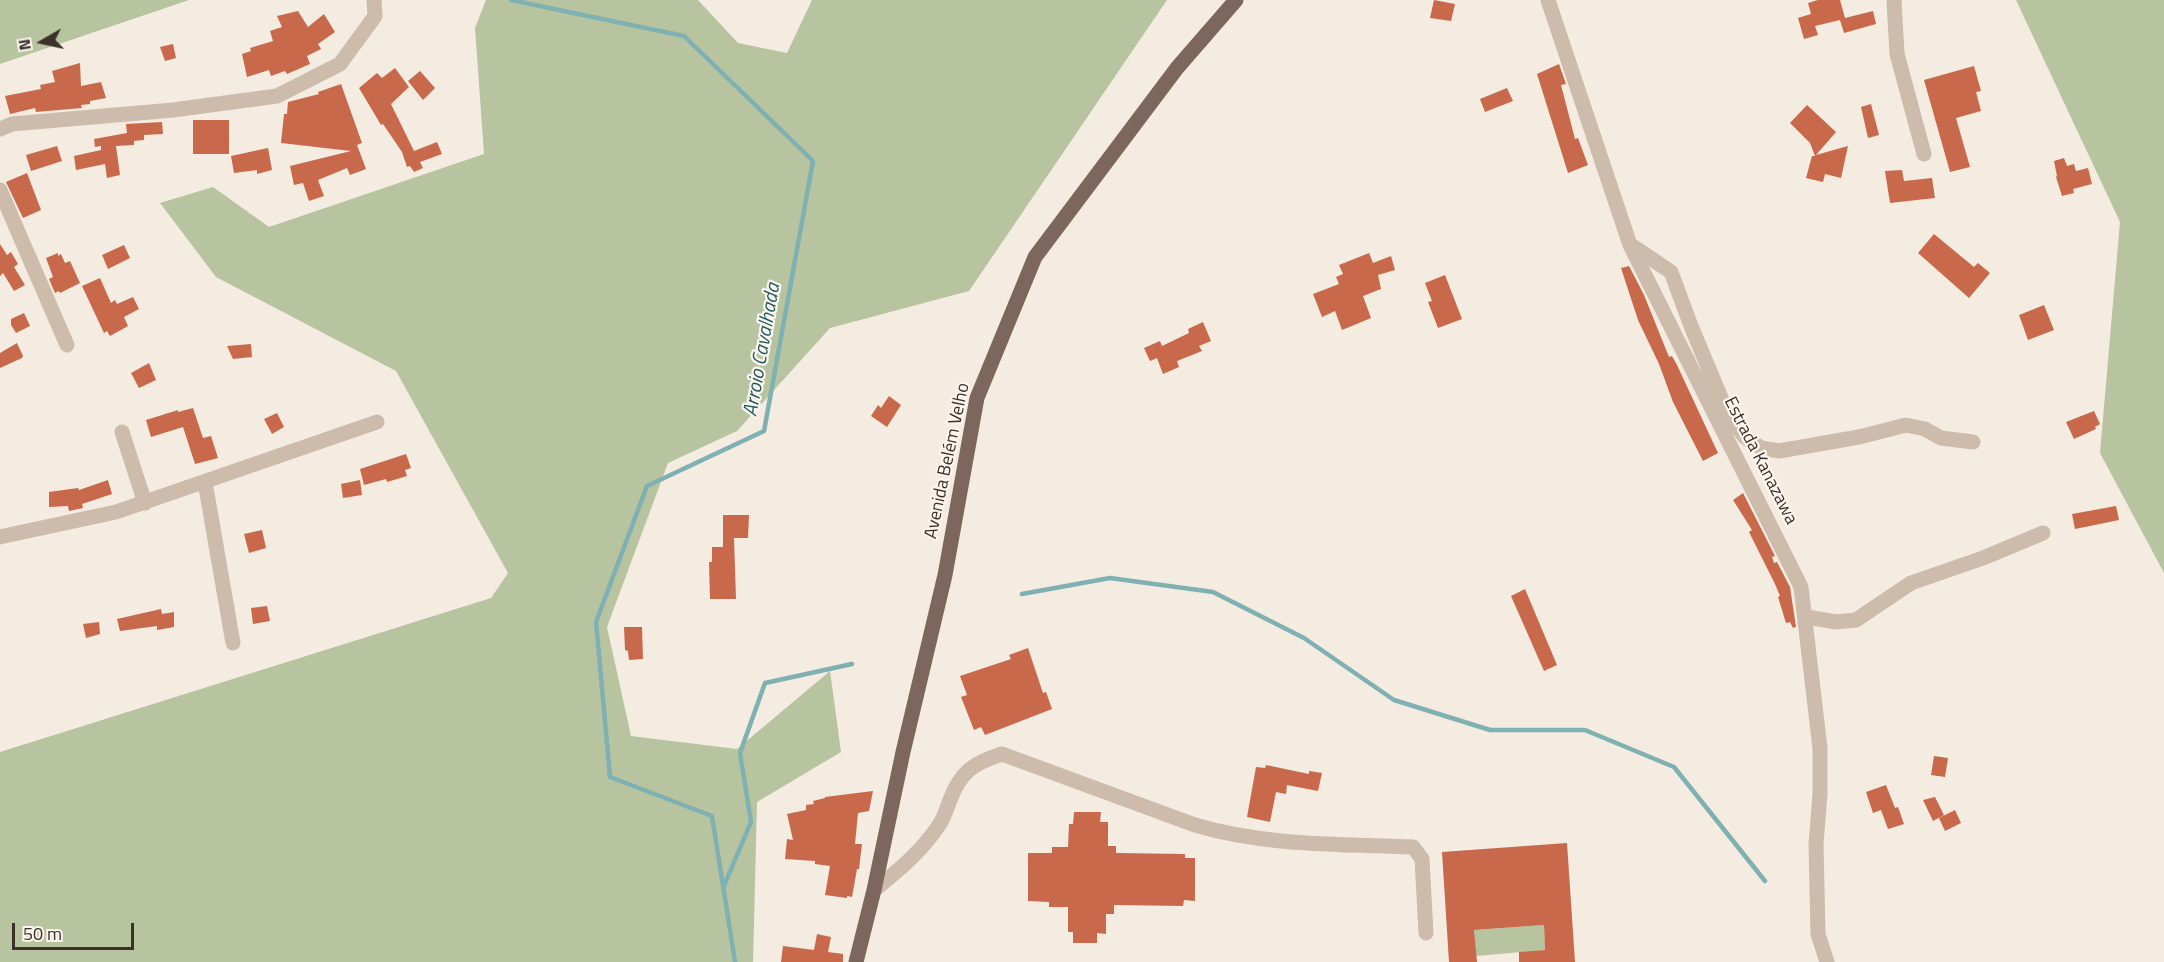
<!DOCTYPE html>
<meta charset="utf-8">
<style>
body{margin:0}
#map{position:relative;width:2164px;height:962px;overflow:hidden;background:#f4ebe1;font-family:"Titillium Web",sans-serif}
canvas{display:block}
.north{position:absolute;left:12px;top:12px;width:60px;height:60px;-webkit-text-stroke:4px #fbf5ee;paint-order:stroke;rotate:261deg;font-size:16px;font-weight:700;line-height:24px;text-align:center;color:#3b302b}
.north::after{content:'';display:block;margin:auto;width:21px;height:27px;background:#3b302b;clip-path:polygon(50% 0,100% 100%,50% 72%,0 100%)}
.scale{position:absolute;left:12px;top:923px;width:122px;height:27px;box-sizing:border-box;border:3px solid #3b302b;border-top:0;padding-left:8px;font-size:18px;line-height:21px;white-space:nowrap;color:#3b302b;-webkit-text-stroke:4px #fbf5ee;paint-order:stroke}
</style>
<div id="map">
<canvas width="2164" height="962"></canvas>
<div class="north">N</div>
<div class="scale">50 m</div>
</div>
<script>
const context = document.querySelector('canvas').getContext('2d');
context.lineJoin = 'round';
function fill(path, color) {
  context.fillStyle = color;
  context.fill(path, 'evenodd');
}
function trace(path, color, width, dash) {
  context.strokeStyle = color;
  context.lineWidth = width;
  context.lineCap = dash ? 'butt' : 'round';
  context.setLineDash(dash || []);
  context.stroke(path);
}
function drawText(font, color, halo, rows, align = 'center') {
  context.font = font + ' "Titillium Web",sans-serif';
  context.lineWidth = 4.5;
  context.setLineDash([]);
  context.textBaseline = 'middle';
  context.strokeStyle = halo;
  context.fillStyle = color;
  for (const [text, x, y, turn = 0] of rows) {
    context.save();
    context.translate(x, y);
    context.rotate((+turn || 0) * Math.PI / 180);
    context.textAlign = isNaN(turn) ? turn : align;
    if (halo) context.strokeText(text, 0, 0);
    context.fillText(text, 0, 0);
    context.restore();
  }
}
fill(new Path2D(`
 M0,0H189L0,64Z
 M486,0H698L738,43L787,53L812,0H1167L969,291L830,328L737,431L668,463L607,627L631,736L737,749L830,671L841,752L757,802L753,962H0V752L491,598L508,573L396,371L216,277L160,203L213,187L269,227L484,154L475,28Z
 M2016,0H2164V573L2100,453L2120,222Z
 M1544,925L1545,950L1476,956L1474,930Z`), '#b8c4a0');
trace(new Path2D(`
 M511,0L684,36L813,161L764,431L647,486L596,622L610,777L712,816L735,962
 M1022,594L1110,578L1213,592L1304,638L1394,700L1490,730H1585L1674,767L1765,881
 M724,886L751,822L740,753L765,683L852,664`), '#7fb0b2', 4.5);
fill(new Path2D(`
 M1434,0L1455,4L1451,21L1430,18Z
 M1818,0H1840L1845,18L1873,11L1876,24L1844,33L1840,20L1815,26L1818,35L1804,39L1798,18L1811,14L1808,3Z
 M298,11L308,27L324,14L335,32L318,44L321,49L307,56L310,64L287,74L285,71L271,76L269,70L247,77L242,54L251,51L250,48L273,41L270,31L282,27L277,16Z
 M173,44L176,58L165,61L160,47Z
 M80,63L81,86L101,82L106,98L90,101V104L81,105L82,108L36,112L35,108L10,114L5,96L41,89L40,85L55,82L52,71Z
 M1559,64L1566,84L1561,85L1575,139L1578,138L1588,165L1568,173L1537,74Z
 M1974,66L1981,91L1976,92L1981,111L1956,118L1970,167L1950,172L1924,80Z
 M395,68L409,87L391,104L414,151L437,142L442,154L420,162L423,168L414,172L410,166L407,167L402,152L383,124L381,125L359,88L377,73L382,78Z
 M420,71L435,88L423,100L408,81Z
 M341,84L362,143L357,145L366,169L350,175L347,168L318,180L324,196L309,201L303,183L294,185L290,166L351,151L281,143L284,114H287L288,102L319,94L318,92Z
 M1507,88L1513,101L1485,112L1480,99Z
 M1871,104L1879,135L1868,138L1861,107Z
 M1807,105L1836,132L1816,155L1848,146L1841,178L1825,174L1823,182L1806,178L1812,156H1815L1810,143L1790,123Z
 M193,120H229V154H193Z
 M162,122L163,134L144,135V140L134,141V145L116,146L120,175L107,178L105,164L76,170L74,156L101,150V146L95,147L94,139L127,133L126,124Z
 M57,146L62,161L31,171L26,155Z
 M268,148L272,170L257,174V170L234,173L231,156Z
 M2064,158L2067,166L2074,164L2076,171L2088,168L2092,184L2073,189L2074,193L2062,196L2056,177L2057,176L2054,161Z
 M1902,170L1904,181L1932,178L1935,198L1890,203L1885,171Z
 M27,173L41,210L23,218L6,182Z
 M1934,234L1974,267L1978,263L1990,273L1969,298L1918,253Z
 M0,244L7,255L11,252L18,264L14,267L25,285L14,291L3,273L0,276Z
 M124,245L130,258L108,269L102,255Z
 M58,253V256L61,254L65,263L70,261L80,283L60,293L59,291L55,293L49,279L53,277L46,258Z
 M1369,253L1373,263L1391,256L1395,270L1378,275L1381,289L1363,296L1371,318L1342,330L1335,311L1322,317L1313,294L1339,284L1336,277L1343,274L1339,265Z
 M1629,266L1644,295L1669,357L1672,356L1677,365L1718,453L1703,461L1673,402L1659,364L1638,320L1621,268Z
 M1445,275L1462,319L1438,328L1428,302L1432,301L1425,283Z
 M100,278L111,303L115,300L117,304L133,297L139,309L124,317L128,326L110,336L107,331L104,333L82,286Z
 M2044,305L2054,330L2028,340L2019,315Z
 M24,313L30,326L16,333L11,325V319Z
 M1203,322L1211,341L1199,346L1202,351L1177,361L1179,367L1163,374L1157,358L1150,361L1144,348L1160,341L1162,346L1189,333L1188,329Z
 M17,343L23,356L22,358L0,368V353Z
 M251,344L252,357L233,359L227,346Z
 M149,363L156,380L139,388L131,373Z
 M889,396L901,405L887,427L871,416L878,405L881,408Z
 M193,408L203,438L211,436L218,458L195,464L183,427L151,437L146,420L178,410V412Z
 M2094,411L2100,424L2095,427L2096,429L2074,439L2066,422Z
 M277,413L284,427L272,434L264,419Z
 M406,454L411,468L405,470L407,476L387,482L386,479L364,485L360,469Z
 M108,480L112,494L82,504L83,508L69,511L68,506L49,507V492L78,488L79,490Z
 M360,480L362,495L343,498L341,484Z
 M1743,493L1775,556L1772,557L1774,563L1777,562L1790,587L1796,627L1793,628L1790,622L1786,623L1778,597L1780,596L1775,584L1749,532L1752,530L1733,500Z
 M2116,506L2119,520L2075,529L2072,514Z
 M723,515H749L748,538H734L736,599H710L709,562H712V547H723Z
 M262,530L266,548L249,553L244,534Z
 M1525,589L1557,665L1544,671L1511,596Z
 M267,606L270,621L253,624L251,608Z
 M161,609L162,614L174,612V627L157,630V626L120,631L117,619Z
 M99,622L100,634L86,638L83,624Z
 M624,627H642L643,659L629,660L628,651L625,650Z
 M1028,648L1043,693L1046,692L1052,709L985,735L981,727L974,730L961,697L967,695L960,676L1011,659L1009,655Z
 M1934,756L1948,758L1945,777L1931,775Z
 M1266,765L1309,774V771L1322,773L1318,791L1287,785L1286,794L1276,792L1270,822L1247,817L1256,767L1265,768Z
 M1886,785L1895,808L1898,807L1904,824L1888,829L1881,810L1873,813L1866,792Z
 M873,791L869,811L858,813L855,844H862L859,869H857L852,897L847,896V898L825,895L830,866L815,864V861L785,859L787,839L793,840L787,814L806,810V805L814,804L813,801L825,798V797Z
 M1935,797L1944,815L1933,821L1923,800Z
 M1955,810L1961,823L1945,831L1939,818Z
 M1074,812H1101L1100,822H1108V846H1116V853L1185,854V858H1195V901L1184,900L1183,906L1114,905V914H1106V934L1097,933V943H1073V932H1068V907H1049V902L1028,901V853H1052V847H1068L1069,824H1073Z
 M1567,843L1575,962H1519V952L1545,950L1544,925L1474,930L1477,962H1449L1442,852Z
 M817,934L831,937L828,952L843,954V962H781L783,946L814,950Z`), '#c8694b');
trace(new Path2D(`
 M1548,0L1630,245L1801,587L1820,748V794L1816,844L1818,934L1827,962
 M1894,0L1897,54L1924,154
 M0,129L12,124L173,110L277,96L340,64L375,16L374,0
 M0,190L67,345
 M1631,245L1671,272L1691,326L1729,417L1745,437L1761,448L1779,451L1859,437L1906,425L1925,429L1941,438L1973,442
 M122,432L145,503
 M205,482L233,643
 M0,537L116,512L377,422
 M1807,617L1836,622L1856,620L1911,583L1983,558L2043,533
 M874,890C898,871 922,851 939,825C944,818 947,808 950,800C961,771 974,763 1002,754L1195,825C1265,846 1340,844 1413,847L1422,859L1426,933`), '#cdbbac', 15);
trace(new Path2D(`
 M856,962L874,890L903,752L945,575L977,398L1035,257L1177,68L1236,0`), '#7d675c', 15);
drawText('18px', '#3b302b', '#fbf5ee', [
 ["Avenida Belém Velho",948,461,-78],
 ["Estrada Kanazawa",1760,461,63]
]);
drawText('italic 20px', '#1f5a5e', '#fbf5ee', [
 ["Arroio Cavalhada",763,350,-80]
]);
</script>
